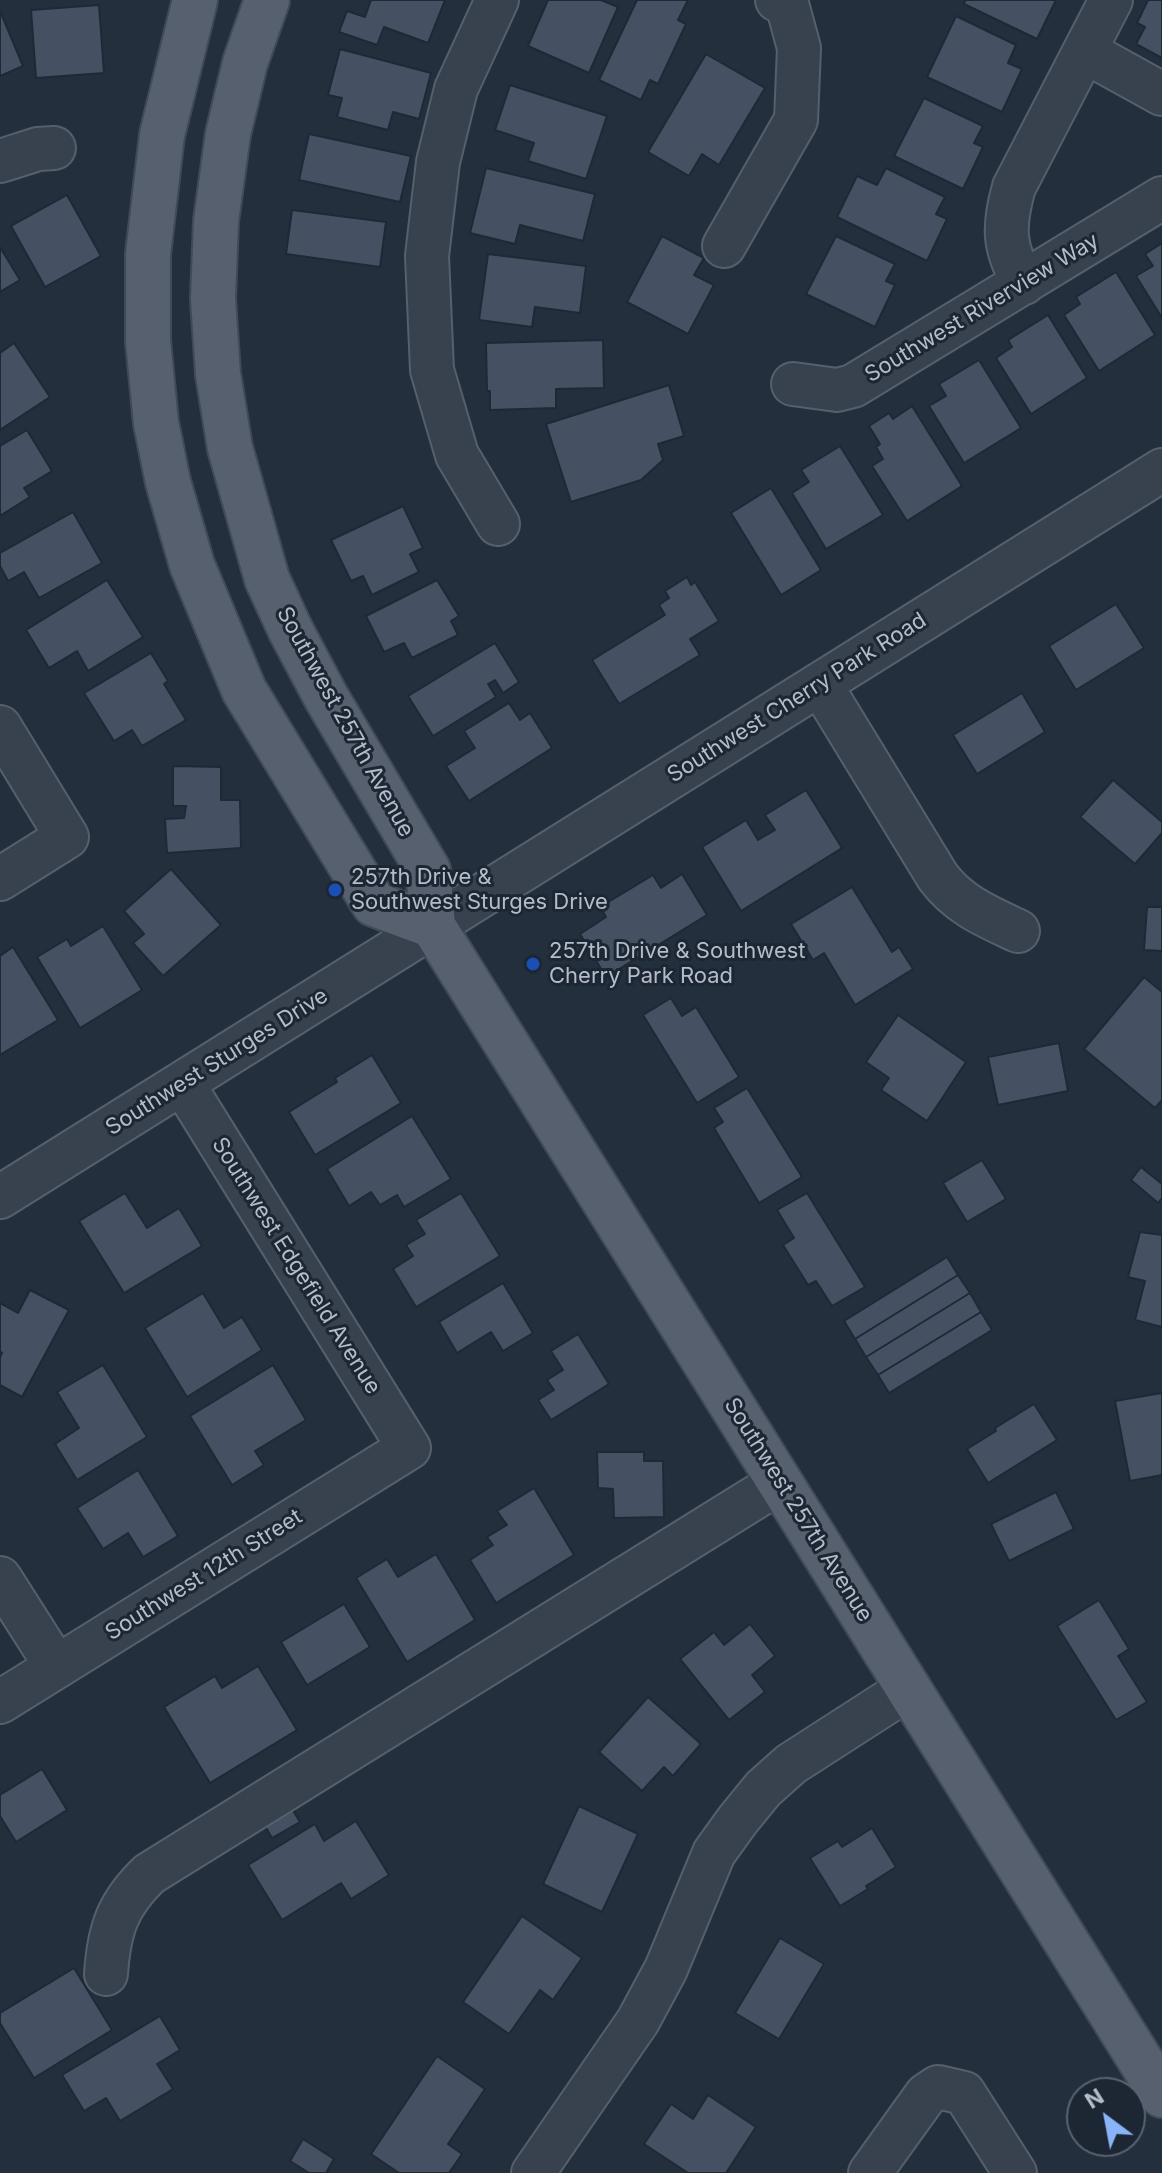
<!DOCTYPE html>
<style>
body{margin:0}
#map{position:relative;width:1162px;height:2173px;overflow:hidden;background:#242f3e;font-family:Inter,sans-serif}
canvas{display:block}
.north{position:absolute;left:1066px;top:2077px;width:80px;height:80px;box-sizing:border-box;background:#1d2633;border:2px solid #59626f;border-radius:50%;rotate:328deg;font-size:22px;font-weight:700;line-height:32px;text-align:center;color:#b4bcc9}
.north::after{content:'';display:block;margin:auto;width:28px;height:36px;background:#8ab4f8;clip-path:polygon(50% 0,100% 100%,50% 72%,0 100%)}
</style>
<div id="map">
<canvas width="1162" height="2173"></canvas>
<div class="north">N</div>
</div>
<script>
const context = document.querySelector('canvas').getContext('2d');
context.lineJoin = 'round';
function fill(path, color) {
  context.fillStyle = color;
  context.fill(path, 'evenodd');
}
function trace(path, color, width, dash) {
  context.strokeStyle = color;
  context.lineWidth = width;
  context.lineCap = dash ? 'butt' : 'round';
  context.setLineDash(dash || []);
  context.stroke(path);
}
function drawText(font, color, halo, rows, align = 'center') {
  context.font = font + ' Inter,sans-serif';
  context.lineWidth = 6;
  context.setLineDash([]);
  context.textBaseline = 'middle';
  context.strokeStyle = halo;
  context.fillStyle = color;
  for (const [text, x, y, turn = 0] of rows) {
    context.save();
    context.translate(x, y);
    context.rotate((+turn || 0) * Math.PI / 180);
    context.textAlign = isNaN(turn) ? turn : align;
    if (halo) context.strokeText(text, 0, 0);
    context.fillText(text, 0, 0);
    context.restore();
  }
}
const building = new Path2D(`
 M371,0H445L428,43L384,27L377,45L339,32L347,11L365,17Z
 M548,0H601L618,7L589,73L528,46Z
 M637,0H688L678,20L686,24L658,84L650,80L641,100L599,80Z
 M965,0H1056L1037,39L964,4Z
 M1148,0H1162V58L1136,44L1145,27L1137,23Z
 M99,5L104,73L36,78L31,10Z
 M0,11L23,66L0,76Z
 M956,16L1016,45L1008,63L1022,69L1002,112L927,77Z
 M340,49L431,73L419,119L393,112L388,130L337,117L342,98L328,95Z
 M706,54L765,88L719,165L702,154L689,176L648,152Z
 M510,85L607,116L586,179L528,161L534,143L495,130Z
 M924,98L983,126L974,143L983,147L963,189L894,156Z
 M309,134L411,156L400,202L299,180Z
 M486,168L595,194L583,241L520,225L515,244L470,233Z
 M886,168L945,197L936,214L947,219L927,261L837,217L857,176L877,185Z
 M67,195L101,256L45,287L11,226Z
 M292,210L386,222L380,267L286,254Z
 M662,236L704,258L694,275L714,285L688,334L627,302Z
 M836,236L895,264L886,281L895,285L875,327L806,294Z
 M1162,243V318L1136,276L1153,266L1145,254Z
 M0,247L20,280L0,292Z
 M488,254L586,266L580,313L535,307L532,327L479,320Z
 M1116,272L1155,335L1099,371L1064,315L1080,304L1076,297Z
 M1048,315L1087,378L1031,414L996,358L1012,347L1008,340Z
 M603,340L604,388L556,389V408L490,410V391H487L486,343Z
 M14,343L50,397L0,430V353Z
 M979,360L1021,428L964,463L929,406L946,396L939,384Z
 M669,385L684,436L658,444L663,460L641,480L571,502L546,424Z
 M912,406L962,486L907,521L872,466L883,459L876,447L880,444L869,426L889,413L893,419Z
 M27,430L52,471L24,488L30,497L0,516V446Z
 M840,446L883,515L826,549L792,493L809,482L801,470Z
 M771,488L821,570L781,595L731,513Z
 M403,506L423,548L410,554L419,572L372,595L363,576L351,581L331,540Z
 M73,512L102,563L39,598L24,572L8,581L0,566V553Z
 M687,577L691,585L695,582L719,621L690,639L700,655L619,704L592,660L665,615L659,605L669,598L665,591Z
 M107,580L143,637L88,671L77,651L49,668L26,630Z
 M437,580L459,616L451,621L458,635L412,658L404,643L384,652L366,616Z
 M1116,604L1144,648L1076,690L1049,646Z
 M495,643L519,682L503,693L495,680L488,684L496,697L433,736L408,696Z
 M151,653L168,681L164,684L186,720L142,746L132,730L114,741L84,693Z
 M1022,693L1045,732L977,774L953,735Z
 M509,703L520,720L530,713L552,748L469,801L446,766L475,748L464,731Z
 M173,766L221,767V800H240L241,848L167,853L165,819L184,818L186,806H173Z
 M1113,780L1162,822V833L1135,864L1080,817Z
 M806,790L842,848L741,911L702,847L746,820L758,840L775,830L765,815Z
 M171,869L221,925L163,976L133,943L144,934L124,911Z
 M682,874L707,915L606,977L580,934L606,917L600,907L653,875L661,888Z
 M852,887L892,952L899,947L913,969L855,1005L824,953L813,960L791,924Z
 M1147,907H1162V951L1144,950Z
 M103,926L142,990L80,1028L37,957L67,939L71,946Z
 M13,947L58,1020L0,1055V956Z
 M1144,977L1162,992V1100L1155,1108L1084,1049Z
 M671,998L682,1016L696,1007L739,1077L697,1103L643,1015Z
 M898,1015L966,1062L927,1121L881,1090L889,1078L866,1062Z
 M1059,1043L1068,1091L998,1105L988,1057Z
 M372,1055L401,1103L315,1155L289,1112L337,1082L335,1078Z
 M747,1088L802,1177L759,1203L714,1128L723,1122L714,1108Z
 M412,1116L451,1179L404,1207L397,1195L380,1205L371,1192L349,1206L327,1169Z
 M982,1160L1006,1199L967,1222L943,1183Z
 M1141,1167L1162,1184V1198L1158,1203L1131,1180Z
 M125,1193L147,1228L179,1208L202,1246L124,1293L79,1221Z
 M461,1193L500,1256L416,1307L393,1269L413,1256L406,1245L425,1234L416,1220Z
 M807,1193L865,1287L832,1306L816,1281L808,1285L783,1245L794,1238L777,1210Z
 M1140,1232L1162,1235V1327L1135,1320L1145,1281L1128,1277Z
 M947,1257L958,1275L855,1339L844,1321Z
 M958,1275L970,1293L866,1357L855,1339Z
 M503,1283L533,1333L503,1351L491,1332L457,1353L439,1322Z
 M30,1290L69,1310L22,1397L0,1385V1357L2,1353L0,1351V1303L18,1313Z
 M203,1293L224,1328L242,1317L262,1350L187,1397L145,1328Z
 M970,1293L981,1312L878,1375L866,1357Z
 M981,1312L992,1330L889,1393L878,1375Z
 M578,1334L609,1384L551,1420L538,1400L554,1390L547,1380L563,1370L551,1351Z
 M103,1365L147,1437L77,1480L55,1444L79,1428L57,1392Z
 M273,1365L306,1420L255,1451L264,1465L232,1485L190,1416Z
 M1162,1393V1475L1130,1481L1115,1401Z
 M1034,1404L1057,1440L988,1483L967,1449L996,1431L995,1428Z
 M597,1452H644V1461H663L664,1517L614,1518L613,1489L598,1488Z
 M138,1470L178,1536L143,1557L128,1533L103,1549L77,1508Z
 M534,1488L574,1555L496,1603L470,1560L493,1545L487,1537L507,1525L497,1511Z
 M1056,1492L1074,1529L1009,1561L991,1524Z
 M436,1554L475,1620L407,1662L356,1578L387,1559L398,1577Z
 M1099,1600L1129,1649L1118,1656L1147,1702L1116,1720L1057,1626Z
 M344,1604L370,1647L307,1685L281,1642Z
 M750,1624L775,1656L752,1675L765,1692L729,1720L680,1659L714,1632L724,1645Z
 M258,1666L297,1730L210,1783L164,1707L215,1676L222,1688Z
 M648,1697L701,1744L673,1776L664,1767L642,1791L599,1752Z
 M42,1769L67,1810L16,1842L0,1816V1795Z
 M285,1797L300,1822L272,1838L258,1814Z
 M579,1806L638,1834L602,1912L543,1884Z
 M356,1821L389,1875L351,1899L341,1883L282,1920L248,1865L315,1824L324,1841Z
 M872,1828L896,1867L866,1886L868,1889L840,1906L810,1858L838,1841L842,1847Z
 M522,1916L582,1958L553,2000L540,1990L509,2034L463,2002Z
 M780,1938L824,1964L779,2039L735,2013Z
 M74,1968L112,2030L34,2078L0,2023V2013Z
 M160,2016L180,2050L157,2064L173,2089L120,2121L106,2098L84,2111L62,2075Z
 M437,2056L485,2089L448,2144L462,2154L449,2173H399L371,2154Z
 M708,2095L756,2127L726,2173H688L644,2144L671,2104L693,2119Z
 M303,2139L334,2159L326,2173H309L290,2161Z`);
fill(building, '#455162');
trace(building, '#1f2835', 2);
const minor = new Path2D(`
 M497,0L456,89L438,162L427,256L432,370L457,455L498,524
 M1086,52L1162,94
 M0,161L38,149L54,148
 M724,246L796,120L799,48L787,4L777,0
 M1024,283C1003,248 1003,226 1014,187L1111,0
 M793,384L837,390L853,386L1162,198
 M820,684L938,877C959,905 986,916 1018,931
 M0,727L67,837L0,879
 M0,1197L1162,470
 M0,1578L56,1666
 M0,1702L409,1448L183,1084
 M106,1974C109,1930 117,1905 149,1874L780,1482
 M533,2173L638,2021L666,1969L714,1853L737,1821L763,1789L791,1764L909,1688
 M870,2173L926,2095L938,2087L964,2093L1015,2173`);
const major = new Path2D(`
 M195,0L162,135L148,254V341L156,423L168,482L192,565L244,690L374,904L433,926
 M267,0L245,63L228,134L216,221L213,299L218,374L230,448L267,579L290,629L326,697L428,870L433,926L1162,2095`);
trace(minor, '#565f6c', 46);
trace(major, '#414a57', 48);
trace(minor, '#38414e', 42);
trace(major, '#56606e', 44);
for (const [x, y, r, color] of [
 [335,890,8,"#1a4fb4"],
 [533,964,8,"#1a4fb4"]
]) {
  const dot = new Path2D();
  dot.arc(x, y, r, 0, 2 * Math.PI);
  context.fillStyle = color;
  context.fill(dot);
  trace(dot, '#1d2633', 3);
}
drawText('22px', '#b4bcc9', '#1d2633', [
 ["Southwest Riverview Way",982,308,-31],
 ["Southwest Cherry Park Road",797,698,-32],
 ["Southwest 257th Avenue",345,722,61],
 ["Southwest Sturges Drive",217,1062,-32],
 ["Southwest Edgefield Avenue",296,1266,58],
 ["Southwest 257th Avenue",798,1510,58],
 ["Southwest 12th Street",204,1575,-32]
]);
drawText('22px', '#b4bcc9', '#1d2633', [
 ["257th Drive &",351,877],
 ["Southwest Sturges Drive",351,902],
 ["257th Drive & Southwest",549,951],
 ["Cherry Park Road",549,976]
], 'left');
</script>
